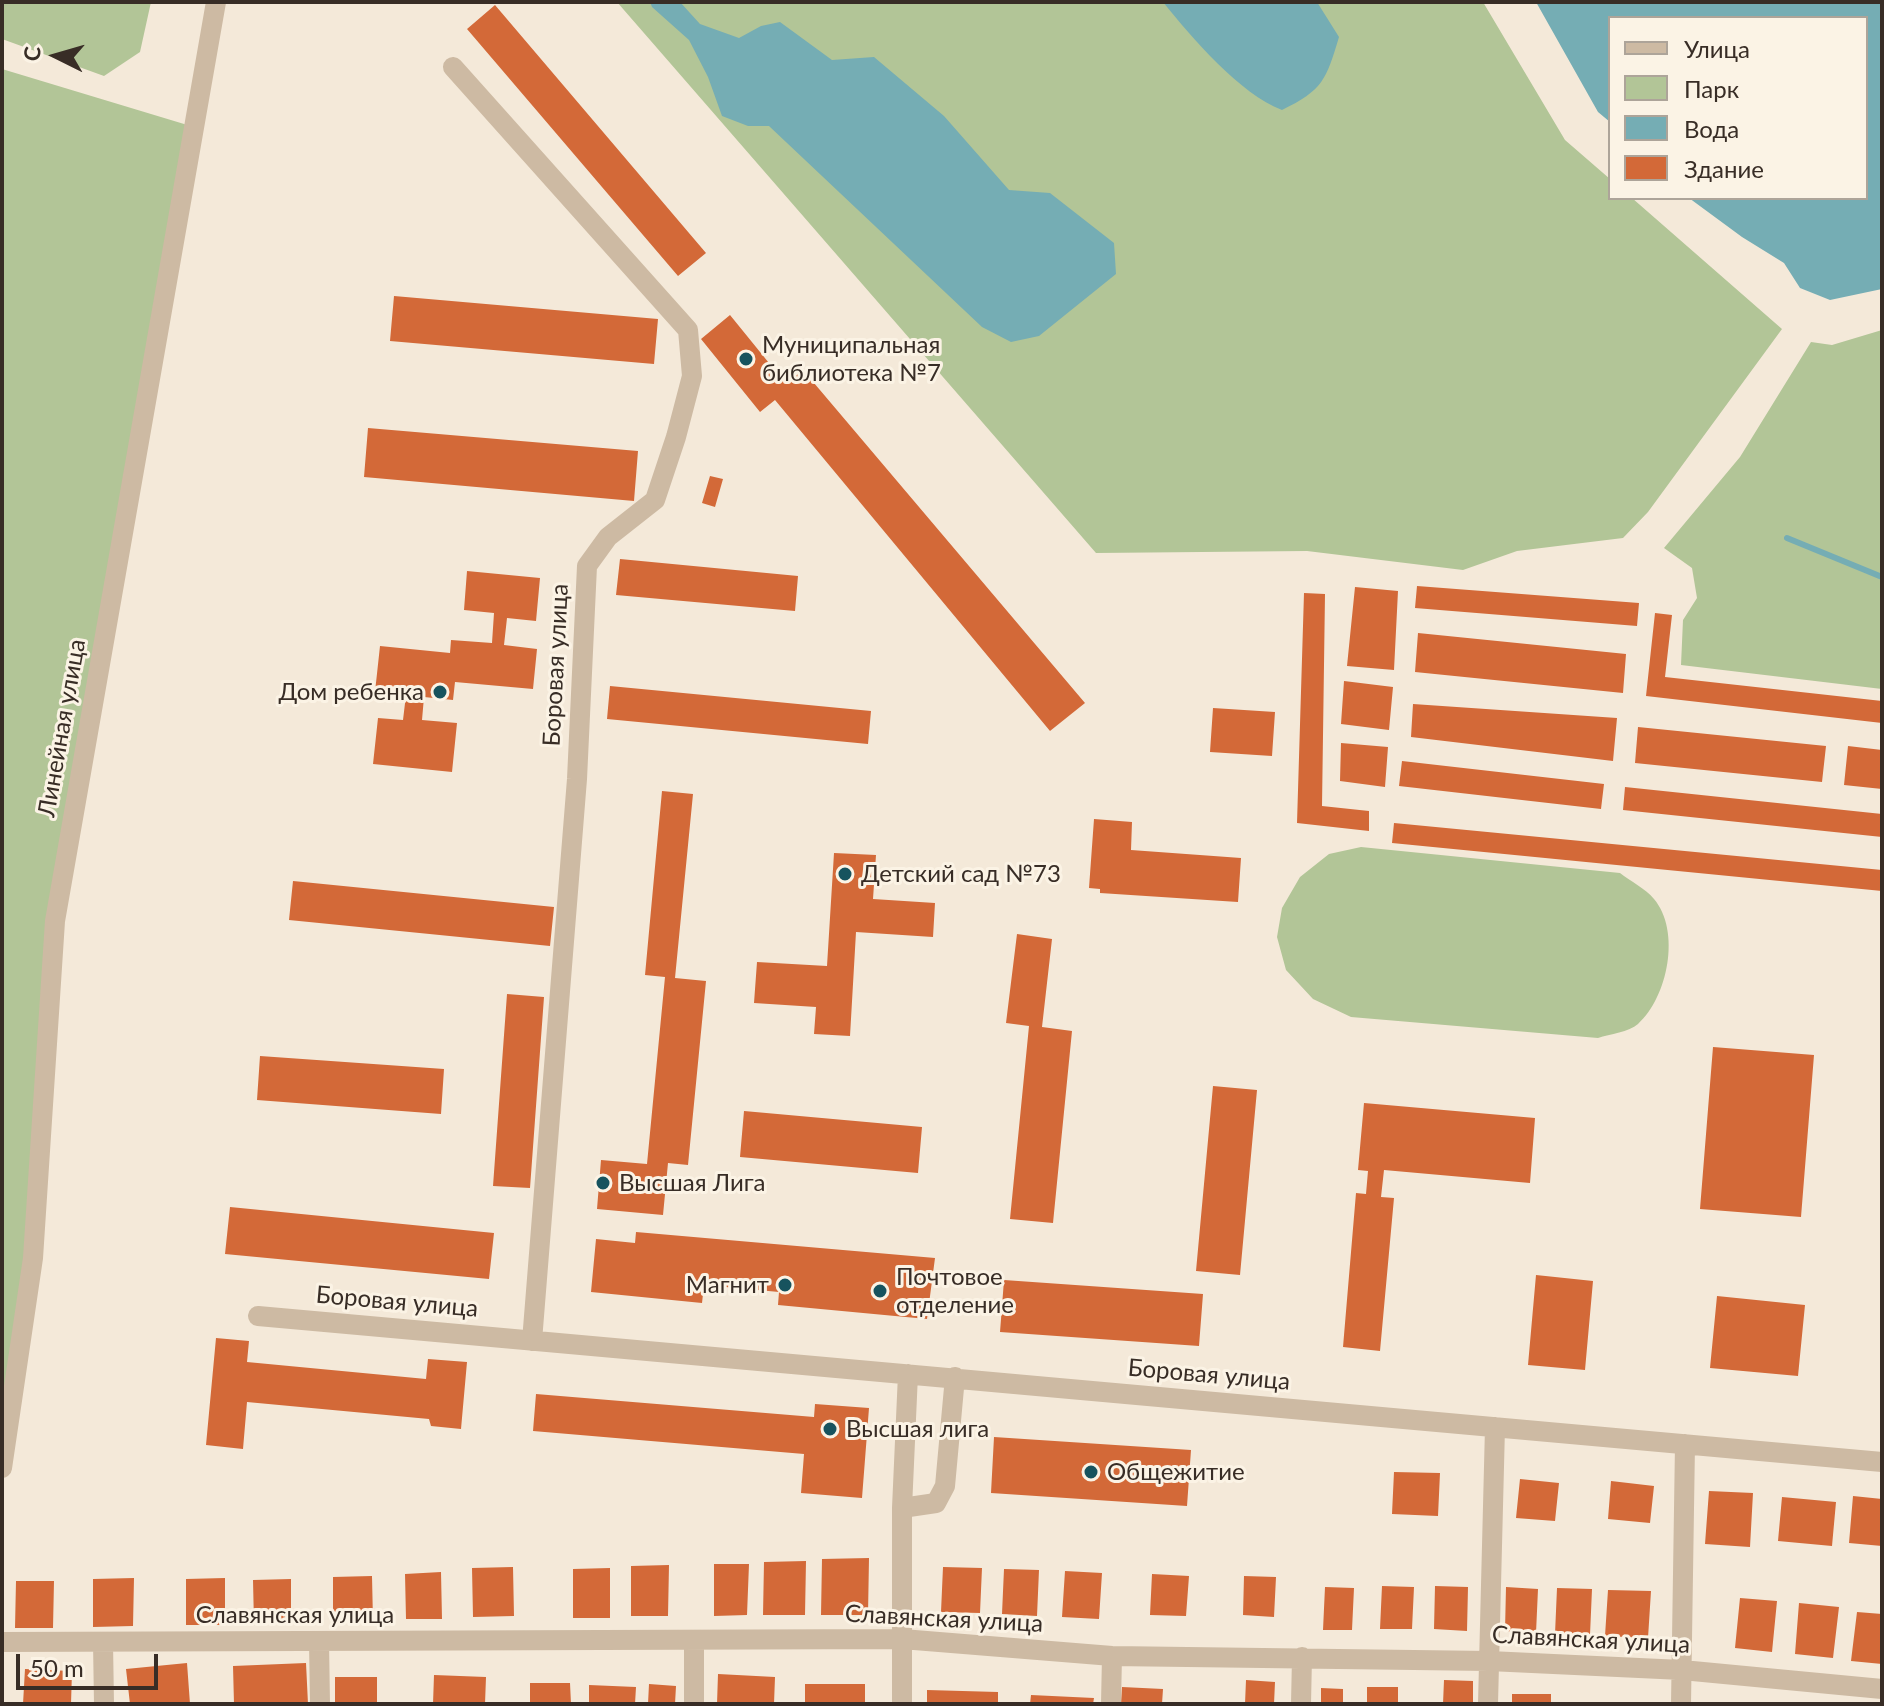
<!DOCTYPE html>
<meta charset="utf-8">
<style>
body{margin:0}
#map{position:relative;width:1884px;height:1706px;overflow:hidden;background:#f4e9d9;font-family:Lato,sans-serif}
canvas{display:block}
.frame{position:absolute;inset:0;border:4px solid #382d26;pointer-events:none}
.legend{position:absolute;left:1608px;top:16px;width:260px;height:184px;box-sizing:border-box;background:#fbf3e5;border:2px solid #ada499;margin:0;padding:10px 14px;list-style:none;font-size:24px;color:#382d26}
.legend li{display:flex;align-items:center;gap:16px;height:40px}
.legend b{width:40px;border:2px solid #ada499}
.north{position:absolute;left:16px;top:16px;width:80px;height:80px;-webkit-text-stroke:6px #fbf3e5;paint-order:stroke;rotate:275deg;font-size:22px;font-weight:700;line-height:32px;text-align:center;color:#382d26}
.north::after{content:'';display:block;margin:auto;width:28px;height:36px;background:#382d26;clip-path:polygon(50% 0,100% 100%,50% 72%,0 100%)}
.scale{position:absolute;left:16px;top:1654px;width:142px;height:36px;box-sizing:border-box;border:4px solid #382d26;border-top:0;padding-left:10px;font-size:24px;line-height:28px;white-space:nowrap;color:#382d26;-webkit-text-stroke:6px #fbf3e5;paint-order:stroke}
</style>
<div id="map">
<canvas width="1884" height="1706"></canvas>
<div class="frame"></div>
<ul class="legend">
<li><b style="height:10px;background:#cdbaa3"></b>Улица</li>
<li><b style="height:22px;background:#b2c597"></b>Парк</li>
<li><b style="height:22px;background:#75adb4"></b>Вода</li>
<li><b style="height:22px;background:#d36938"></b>Здание</li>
</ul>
<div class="north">С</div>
<div class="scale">50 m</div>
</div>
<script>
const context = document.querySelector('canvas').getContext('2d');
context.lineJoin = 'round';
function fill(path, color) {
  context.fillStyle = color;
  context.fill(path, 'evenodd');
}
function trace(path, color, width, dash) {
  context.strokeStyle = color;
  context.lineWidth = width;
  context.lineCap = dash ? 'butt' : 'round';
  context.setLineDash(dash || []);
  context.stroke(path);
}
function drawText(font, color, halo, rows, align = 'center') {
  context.font = font + ' Lato,sans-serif';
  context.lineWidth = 6;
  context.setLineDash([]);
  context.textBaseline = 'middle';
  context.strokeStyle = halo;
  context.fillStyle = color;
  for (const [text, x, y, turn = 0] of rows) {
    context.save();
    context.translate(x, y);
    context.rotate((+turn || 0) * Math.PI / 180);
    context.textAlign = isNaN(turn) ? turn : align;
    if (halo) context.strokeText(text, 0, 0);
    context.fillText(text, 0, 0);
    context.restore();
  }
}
fill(new Path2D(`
 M2,2H151L140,52L104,76L2,39Z
 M617,2H1483L1565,140L1610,179V198H1632L1782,329L1648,512L1623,538L1517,551L1463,570L1307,551L1096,553Z
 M2,69L194,127L55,921L33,1258L2,1460Z
 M1882,330V689L1681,665L1683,620L1697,598L1692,568L1664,548L1740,457L1811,342L1832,345Z
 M1361,847L1620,873C1630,881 1646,889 1654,899C1681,931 1668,997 1638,1024C1629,1032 1610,1034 1598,1038L1351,1017L1313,999L1286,970L1277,937L1282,908L1300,877L1329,854Z`), '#b2c597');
fill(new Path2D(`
 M650,2H680L700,24L739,38L761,26L780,22L832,60L874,57L944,116L1009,190L1050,193L1114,243L1116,274L1039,336L1011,342L982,327L769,126H748L722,116L708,77L689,40L652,7Z
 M1163,2H1317L1339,37C1326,80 1323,90 1282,110C1240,94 1192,38 1163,2Z
 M1536,2H1882V289L1830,300L1800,288L1784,263L1742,237L1689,198H1866V18H1610V122L1598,112Z`), '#75adb4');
trace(new Path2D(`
 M1787,538L1882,577`), '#75adb4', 6);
fill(new Path2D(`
 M495,5L706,253L678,276L467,29Z
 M394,296L658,319L654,364L390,341Z
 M730,315L786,384L803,370L1085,703L1050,731L775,400L760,412L701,339Z
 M368,428L638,451L634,501L364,477Z
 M710,476L723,479L715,507L702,503Z
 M620,559L798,576L795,611L616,595Z
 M467,571L540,578L536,621L507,618L504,645L537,649L533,689L455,682L453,700L424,697L422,720L457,723L452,772L373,764L378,718L403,720L406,695L375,692L380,646L450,653L451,640L492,643L494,613L464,610Z
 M1417,586L1639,603L1637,626L1415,608Z
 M1355,587L1398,591L1394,670L1347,666Z
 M1304,593L1325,594L1322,806L1369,811V831L1297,823Z
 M1655,613L1672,615L1665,677L1882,701V723L1646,696Z
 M1418,633L1626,654L1623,693L1415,672Z
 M1344,681L1393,687L1389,730L1341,724Z
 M610,686L871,711L868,744L607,719Z
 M1413,704L1617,718L1613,761L1411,737Z
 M1213,708L1275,712L1272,756L1210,752Z
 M1638,727L1826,746L1822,782L1635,763Z
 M1341,743L1388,747L1385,787L1340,781Z
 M1848,746L1882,750V789L1844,785Z
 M1402,761L1604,784L1601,809L1399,786Z
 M1625,787L1882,814V837L1623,810Z
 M662,791L693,794L675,978L706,981L688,1165L668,1163L663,1215L597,1209L601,1160L647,1164L665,977L645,975Z
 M1094,819L1132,822L1131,850L1241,858L1238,902L1100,893V889L1089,888Z
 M1394,823L1882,870V891L1392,843Z
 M834,853L876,855L873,899L935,903L933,937L856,932L850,1036L814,1034L816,1007L754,1003L757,962L827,966Z
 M293,881L554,907L550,946L289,920Z
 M1017,934L1052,939L1042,1027L1072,1031L1053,1223L1010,1219L1029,1026L1006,1023Z
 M507,994L544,997L530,1188L493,1186Z
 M1713,1047L1814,1055L1801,1217L1700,1209Z
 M260,1056L444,1069L441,1114L257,1100Z
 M1213,1086L1257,1090L1240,1275L1196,1271Z
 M1364,1103L1535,1118L1530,1183L1384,1170L1381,1197L1394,1198L1380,1351L1343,1347L1356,1193L1366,1194L1368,1171L1358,1170Z
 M744,1111L922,1127L918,1173L740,1157Z
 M230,1207L494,1233L489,1279L225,1254Z
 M636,1232L935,1258L927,1319L778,1305L779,1292L704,1285L702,1303L591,1292L596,1239L635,1243Z
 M1536,1275L1593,1281L1585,1370L1528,1365Z
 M1004,1280L1203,1294L1199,1346L1000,1332Z
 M1717,1296L1805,1305L1798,1376L1710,1368Z
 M216,1338L249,1341L247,1362L426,1379L428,1359L467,1362L461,1429L431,1426L429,1419L247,1402L243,1449L206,1445Z
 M536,1394L814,1417L815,1404L869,1408L862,1498L801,1493L804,1454L533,1431Z
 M994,1437L1191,1450L1187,1506L991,1493Z
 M1394,1472L1440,1473L1438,1516L1392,1514Z
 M1520,1479L1559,1483L1555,1521L1516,1518Z
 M1611,1481L1654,1486L1650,1523L1608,1519Z
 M1709,1491L1753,1493L1750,1547L1705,1544Z
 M1853,1496L1882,1499V1546L1849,1543Z
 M1782,1497L1836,1502L1832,1546L1778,1541Z
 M869,1558L868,1615H821L822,1559Z
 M806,1561L805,1615H763L764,1562Z
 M714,1564H749L747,1615L714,1616Z
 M669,1565L668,1616H631V1566Z
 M513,1567L514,1616L473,1617L472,1568Z
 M943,1567L982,1568L980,1613L941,1612Z
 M610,1568V1618H573V1569Z
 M1004,1569L1039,1570L1037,1616L1002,1614Z
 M1065,1571L1102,1573L1099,1619L1062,1617Z
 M441,1572L442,1619H406L405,1574Z
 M1152,1574L1189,1576L1186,1616L1150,1615Z
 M372,1576L373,1621L333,1622V1577Z
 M1244,1576L1276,1577L1274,1617L1243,1615Z
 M134,1578L133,1626L93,1627V1579Z
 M225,1578V1625H186V1579Z
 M291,1579V1624H254L253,1580Z
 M16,1581H54L53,1628H15Z
 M1382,1586L1414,1587L1412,1629H1380Z
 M1435,1586L1468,1587L1467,1631L1434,1629Z
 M1325,1587L1354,1588L1352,1630H1323Z
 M1506,1587L1538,1589L1536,1633L1505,1631Z
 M1557,1588L1592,1589L1590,1635L1555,1634Z
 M1608,1590L1651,1591L1648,1638L1605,1636Z
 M1740,1598L1777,1601L1772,1652L1735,1648Z
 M1799,1603L1839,1607L1833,1658L1795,1654Z
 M1857,1612L1882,1614V1664L1851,1661Z
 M187,1663L190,1704H130L126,1669Z
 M306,1663L308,1704H234L233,1666Z
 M25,1669L72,1671L71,1704H23Z
 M718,1674L775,1677L774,1704H717Z
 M434,1675L486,1677L485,1704H433Z
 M335,1677H377V1704H335Z
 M1246,1680L1275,1682L1274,1704H1245Z
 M1444,1680L1473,1681V1704H1443Z
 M530,1683H570L571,1704H530Z
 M649,1684L676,1686L675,1704H648Z
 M805,1684H865V1704H805Z
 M589,1685L636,1687L635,1704H589Z
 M1122,1687L1163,1689L1162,1704H1121Z
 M1367,1687H1398V1704H1367Z
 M1321,1688L1343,1689V1704H1321Z
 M927,1690L998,1692V1704H927Z
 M1512,1694H1551V1704H1512Z
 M1031,1695L1094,1698L1093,1704H1030Z`), '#d36938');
trace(new Path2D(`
 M453,67L688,330L692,376L676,437L655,500L608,537L587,566L577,779L532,1341
 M258,1316L1882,1462
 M2,1468L33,1258L55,921L216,2
 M902,1508L936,1503L945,1486L955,1377
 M694,1640V1704
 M319,1641L320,1704
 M2,1642L902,1639L1112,1656L1489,1661L1682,1670L1882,1689
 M103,1642L104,1704
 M902,1704V1508L908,1374
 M1111,1704L1112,1656
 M1301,1704L1302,1657
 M1488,1704L1495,1427
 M1681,1704L1685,1444`), '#cdbaa3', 20);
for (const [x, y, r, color] of [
 [746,359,8,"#17535e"],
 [440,692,8,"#17535e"],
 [845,874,8,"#17535e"],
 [603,1183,8,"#17535e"],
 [785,1285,8,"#17535e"],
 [880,1291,8,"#17535e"],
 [830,1429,8,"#17535e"],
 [1091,1472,8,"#17535e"]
]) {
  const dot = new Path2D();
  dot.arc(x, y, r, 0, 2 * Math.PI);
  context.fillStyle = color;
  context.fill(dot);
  trace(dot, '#fbf3e5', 3);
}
drawText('24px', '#382d26', '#fbf3e5', [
 ["Муниципальная",762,345],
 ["библиотека №7",762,373],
 ["Дом ребенка",424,692,"right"],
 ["Детский сад №73",861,874],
 ["Высшая Лига",619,1183],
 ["Почтовое",896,1277],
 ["отделение",896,1305],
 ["Магнит",769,1285,"right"],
 ["Высшая лига",846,1429],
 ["Общежитие",1107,1472]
], 'left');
drawText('24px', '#382d26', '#fbf3e5', [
 ["Боровая улица",556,665,-87],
 ["Линейная улица",62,728,-80],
 ["Боровая улица",397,1302,5],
 ["Боровая улица",1209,1375,5],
 ["Славянская улица",295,1615],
 ["Славянская улица",944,1619,3],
 ["Славянская улица",1591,1640,3]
]);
</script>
